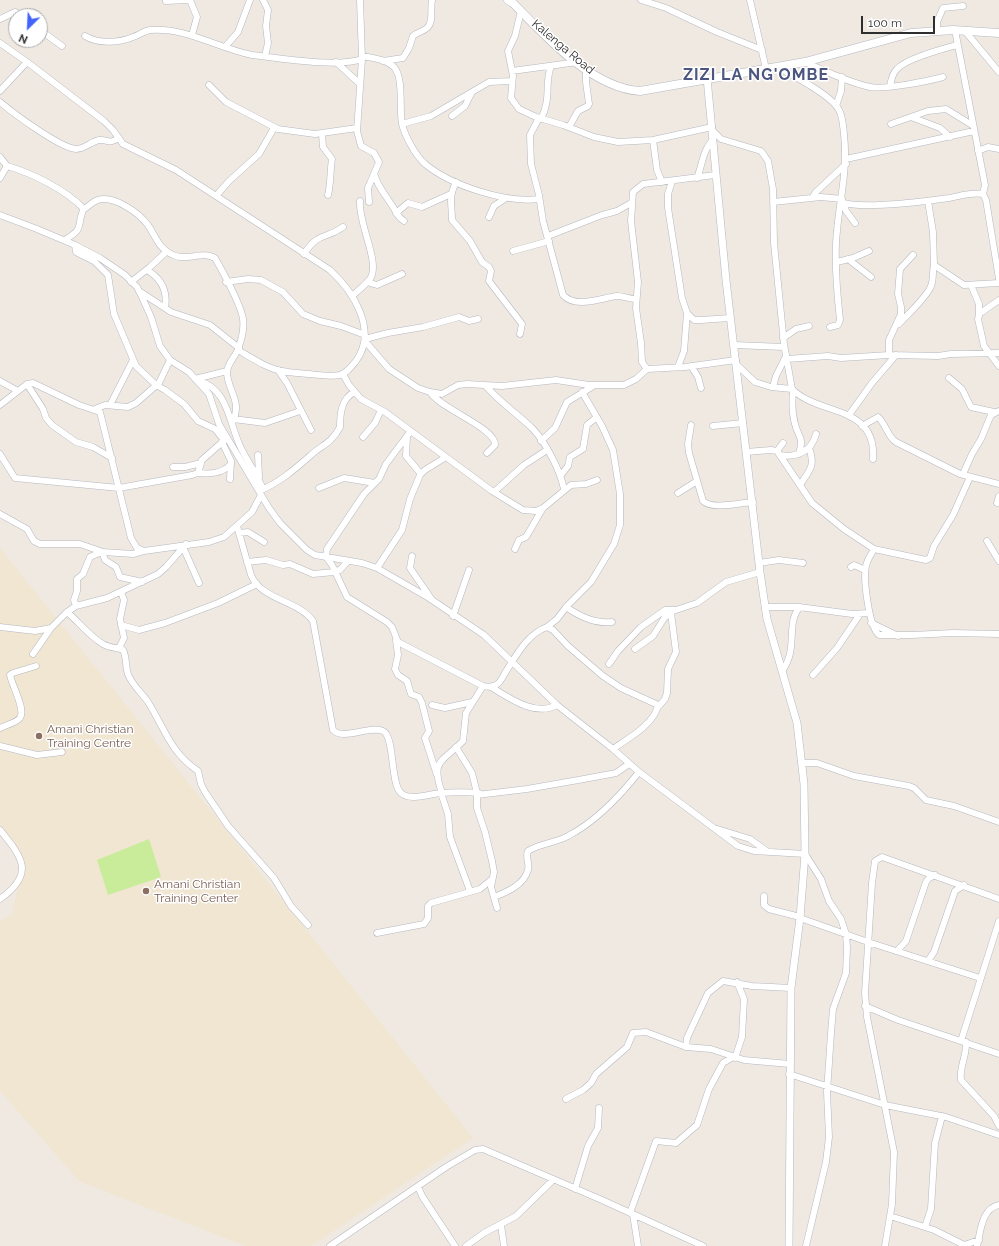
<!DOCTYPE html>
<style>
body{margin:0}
#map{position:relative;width:999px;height:1246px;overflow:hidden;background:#efe9e1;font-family:Raleway,sans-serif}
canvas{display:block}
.north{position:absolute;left:8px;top:8px;width:40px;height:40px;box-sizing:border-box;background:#fff;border:1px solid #ababab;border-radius:50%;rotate:204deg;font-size:11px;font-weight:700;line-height:16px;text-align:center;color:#2e2e2e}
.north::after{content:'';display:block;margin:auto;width:14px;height:18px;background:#4264fb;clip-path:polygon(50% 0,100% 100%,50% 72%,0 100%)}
.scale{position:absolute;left:861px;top:16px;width:74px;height:18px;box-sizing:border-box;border:2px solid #2e2e2e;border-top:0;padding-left:5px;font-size:12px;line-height:14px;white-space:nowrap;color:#2e2e2e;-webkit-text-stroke:3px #fff;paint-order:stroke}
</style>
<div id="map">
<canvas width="999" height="1246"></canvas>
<div class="north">N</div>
<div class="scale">100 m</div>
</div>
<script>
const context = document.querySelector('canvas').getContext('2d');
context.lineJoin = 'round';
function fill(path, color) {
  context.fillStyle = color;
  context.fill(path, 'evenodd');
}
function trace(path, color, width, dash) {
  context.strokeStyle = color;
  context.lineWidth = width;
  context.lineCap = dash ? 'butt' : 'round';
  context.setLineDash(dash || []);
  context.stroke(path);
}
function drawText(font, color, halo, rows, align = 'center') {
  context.font = font + ' Raleway,sans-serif';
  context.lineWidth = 3;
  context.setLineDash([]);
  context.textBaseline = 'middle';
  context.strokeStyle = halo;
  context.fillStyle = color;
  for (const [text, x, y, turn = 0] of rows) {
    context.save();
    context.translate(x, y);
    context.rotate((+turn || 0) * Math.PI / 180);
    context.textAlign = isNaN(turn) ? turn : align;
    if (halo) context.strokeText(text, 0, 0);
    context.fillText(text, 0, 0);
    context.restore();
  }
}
fill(new Path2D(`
 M0,548L473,1138L311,1246H245L79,1181L0,1091V921L12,914L22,869L12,846L0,831Z`), '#f0e6d1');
fill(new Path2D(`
 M149,839L161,877L108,895L97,860Z`), '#c9ec9a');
const minor = new Path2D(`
 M190,0L197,17L192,35
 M263,0L268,10L266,26L268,43L265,56
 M360,0L362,59L357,131L361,146L374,153L379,162L368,188L369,202
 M641,0L666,8L717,32L762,50
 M750,0L766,69
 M166,1L189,0
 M521,11L515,36L508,51L513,76L511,98L519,109L536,117L563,125L594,137L618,142L653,140L712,127
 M0,19L15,12L23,16
 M40,30L62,46
 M955,30L985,185L983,194
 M937,31V22L943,8L963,6
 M965,31L999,72
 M85,36C98,44 119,43 133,37C139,35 144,31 150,30C186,27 217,48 252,55C279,58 337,68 362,59
 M0,43L27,62L104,121L113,130L123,144L176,170L330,270C354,292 378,331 356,361C351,367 347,373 340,375C330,377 319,375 309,374C300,373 291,373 282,371C266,368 252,358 238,350
 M225,47L238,32L250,0
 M362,56C372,58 386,59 394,67C404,78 399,109 402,124C405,136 415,155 425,164C452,186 505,203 539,199
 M383,61L403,58L409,48L413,36C417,32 423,32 427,28C434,22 430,9 432,0
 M336,62L360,84
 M805,62C822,70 851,83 870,87C885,90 928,81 943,77
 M777,67C792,75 832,95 839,110C843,117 843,127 844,134C848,171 840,196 837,231C834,257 837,293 840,320L838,325L830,327
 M512,71L578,62
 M209,85L226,102L278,129L315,134L357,128
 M890,86C891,80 893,73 897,69C907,58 943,49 957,45
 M0,91L27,62
 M0,102C13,113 60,148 76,149C85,149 90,142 99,140C109,139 107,145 119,138
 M836,106L841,91L842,77
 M452,116L465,106L471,94
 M911,117L940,128L950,137
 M539,118L530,135L531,164L539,195L543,221L563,295C576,309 601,298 617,296C623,296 629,299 636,299
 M541,119C552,97 544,85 551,66
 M402,124L431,116L489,82L512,81
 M891,124L928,111L946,109L972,125
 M569,127L578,111L588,106L589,104L586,82V69
 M712,130L721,139L761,151L768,161L773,189L774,243L784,344L792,389C818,416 877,404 873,459
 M322,134L323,147L332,159C330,171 331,183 328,195
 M653,140L657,170L662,182
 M978,151L988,147L999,149
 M0,157L7,166L0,178
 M846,159L974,131
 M7,166C32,173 66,190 84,209
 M374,174C379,189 383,191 391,204C396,210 396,216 404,221
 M715,175L643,184L633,192L631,221L638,282L636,308L641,343L642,362L647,369L685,367L736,360
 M697,178C702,166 703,149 713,140
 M672,181L668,194V208L682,298L687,313L694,320H701L730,318
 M456,182C448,199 452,203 452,220L470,241L482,262L489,267L491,271L489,281L522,324L520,334
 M216,196L229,181L259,154L274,128
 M812,198L816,192L846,164
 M928,201L933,232L934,265L964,285L999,283
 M773,202L821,197L842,199
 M841,202C860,210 927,201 949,198C960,196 972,192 983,194L986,200L999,279
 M844,203L846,211L855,223
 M396,213L408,203L422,207L451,194
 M0,215L37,229L75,245L100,258L125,275L137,287L142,297L151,317L160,346L170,360L189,372L209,394L219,424L269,508L280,523L307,550L315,555L362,563L377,568L429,598L484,635L557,705L613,749L639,772L738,846L754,851L805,854L821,879L829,901L841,919L846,934L847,948L846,973L833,1009L831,1033L827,1092L829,1137L826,1162L806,1246
 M489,217L494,206L506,198
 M548,236L602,215L617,211L631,203
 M65,240C85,227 76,229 83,210C88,207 93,201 98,200C114,195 139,213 148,225C156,237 159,249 173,255C186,262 203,250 215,258C222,270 241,305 243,319C244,327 242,338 239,346C237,356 227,362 227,373C228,392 243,401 232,423
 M75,245L76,252L94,261L108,275L114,314L136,366L156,385L165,390L184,404L198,421L215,429L223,439
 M513,251L549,241
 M304,254C319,231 325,240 343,227
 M848,259L871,277
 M837,262L853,258L869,251
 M147,270C162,279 168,291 165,308
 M131,282L150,267L166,252
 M226,282L248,279L261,280L283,292L303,314L320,321L341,326L365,335
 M367,282L377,285L402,274
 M971,285L979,304V316
 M139,291L171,312L210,325L239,348
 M352,296C358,291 365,285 370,279C381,263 358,224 360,201
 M999,300L979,314L978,319L984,346L999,366
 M899,324C908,314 927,297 931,286C934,279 932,272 934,265
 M783,338L796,329L809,326
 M365,339L388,333L423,327L459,317L469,321L478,319
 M365,341L389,369L418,388L430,392L442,394L458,385L467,384L502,386L556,380L589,385H624L636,379L647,369
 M734,345L784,347
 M889,355V340L901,314V307L898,294L900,269L913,255
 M787,359L828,356L841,358L889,355L938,356L951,354L999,353
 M737,365L755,382L771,387L792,389
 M691,366L698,377L701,388
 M678,367L684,351L687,313
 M278,370L287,383L311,430
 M343,374L349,385L361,399L385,412L492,491L523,510L536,511L543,508L571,485L586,484L597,480
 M949,378L962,389L971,407L994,412
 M195,379L227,371
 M0,381L18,391
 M199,381C228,389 229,422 240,446C247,461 257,474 263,489
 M27,384L43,409L46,418L52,425L76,442L93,447L112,458
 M485,385C499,402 518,414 533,429C546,443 560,470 564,489
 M773,387L776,376L786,356
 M793,391C792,402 792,413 795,424C799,440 804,435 799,454
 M430,392C439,408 496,428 495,445L487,453
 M0,405L27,384L33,383L79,405L100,412L131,538L137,548L144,551L209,542L224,537L252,512L261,495
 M110,405L133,360
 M95,409L105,405L128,407L136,403L159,383L170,360
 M849,415L872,383L896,355
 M233,419L265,423L300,411
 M691,425L688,444L689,453L703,501C712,510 740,503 753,502
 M713,426L743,423
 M862,426L878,417C886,424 887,436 896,442L960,474L999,484
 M410,432L386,464L379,479L364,494L327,549L326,557L332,565L347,597L387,622L392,627L398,642L483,686C487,687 492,687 496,685C500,683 503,677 505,673C516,656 527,634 547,627L553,630L568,646L603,676L621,688L658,705C655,724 627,739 613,749
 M407,436L406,456L421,474
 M363,437L375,423L381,410
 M541,441L555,428L567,402L595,385
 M222,442L231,461L230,479
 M777,451L783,443
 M746,452L771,450L777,451L812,503L844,529L874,549L926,560L930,558L934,546L953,515L970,477
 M0,454L15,478L119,488L192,475L198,473L202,460L227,438
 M258,455L259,477
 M780,455C797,458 812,451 816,434
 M173,467H185L201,463
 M198,473C210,474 222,474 231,464
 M963,474L972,454L981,439L991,415L999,411
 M561,475L568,466L570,457L583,449L587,425L597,417
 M800,485C809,471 816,466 809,448
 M319,488L344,478L375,483
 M259,491C279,483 295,469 311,455C323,444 331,444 340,427C340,415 341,398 355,392
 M494,492L524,465L547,450
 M678,493L697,481
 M997,503L999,496
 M0,514L27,529L34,541L40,544H80L103,552L133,554L144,551
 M237,526L251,575C261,600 298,600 313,621L333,730C343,741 370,725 383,731C395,736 390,784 401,793C411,802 431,793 442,793C451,792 471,792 479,793
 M239,533L248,532L264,542
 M987,541L999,561
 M183,547L199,583
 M515,549L519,540L526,537C532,527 537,518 543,508
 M874,549C871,555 867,560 866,566C863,579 869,627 879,635H912L953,633L999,634
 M102,552L105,560L116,567L120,577L142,582
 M412,556L410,568L432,600
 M247,562L266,560L283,565L290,564L313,574L334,572
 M759,563L779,560L803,563
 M851,567L854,565L865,570
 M377,568L402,530L410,499L420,475L425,470L446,457
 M334,571L340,570L348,561
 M76,606L74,600L77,591V579L83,574L90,557L101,552
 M566,607C579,616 596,624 612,622
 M765,607H799L852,614L869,613
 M67,612C79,622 89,636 103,644C111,649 119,647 123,650C127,657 125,666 128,674C131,684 142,693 148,702C165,729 170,752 198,771L201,784L205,792L228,826L274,878L291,906L308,925
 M453,616L469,570
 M871,623L898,636
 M121,625L139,630L165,623L218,603L257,584
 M0,627L35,631L51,628L67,612L76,606L107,598L158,574L166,567L186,544
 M547,627L557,619L567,606L591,582L614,544L620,525V494L613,450L602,426L582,392
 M396,640L398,655L395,669L398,675L407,681L411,694L419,697L422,703L429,731L425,738L437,775
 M119,648L124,638L120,619L124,600L121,592
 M635,649L653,636L665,617L673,611L697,603L726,582L760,572
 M33,654L51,628
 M609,664L618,651L641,627L665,610H675
 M782,671C799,649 785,623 800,607
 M813,675L837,648L860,614
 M491,687C509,698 535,717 557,705
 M432,705L445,708L472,702
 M658,707L665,699L667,693L668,669L676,652L671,613
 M0,728C6,725 16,723 20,718C26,709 12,686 10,675L13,673L36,666
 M0,746L37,755L62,752
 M456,747L472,773L477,793
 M802,763H817L854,776L909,786L914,788L926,800L954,806L999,822
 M441,793L448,814L450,837L470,891
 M442,793C430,759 443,762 463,741L466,713L483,686
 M714,828L750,839L768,852
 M0,830C23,858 35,874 0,899
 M764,896V905L769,909L800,917
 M494,897C507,892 524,885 528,870C530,863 525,858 528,851C540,843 556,843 568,836C595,822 620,796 639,772
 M497,908L491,887L494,872L492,861L485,832L477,808V795L527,789L584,779L616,773L629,764
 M800,918L868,942L980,978
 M377,933L424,924L428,918V906L431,903L480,889L491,880
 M897,951L906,941L926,882L929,878L935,875
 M928,961L934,952L955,891L964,885
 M865,1006L898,1020L999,1054
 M961,1041L999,921
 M966,1042C967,1056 959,1067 961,1080L994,1116L999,1126
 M686,1047L687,1038L708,993L723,981L752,986L791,988
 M735,1058L742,1037L744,999L737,982
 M789,1074L885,1105L946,1117L999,1135
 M566,1099L583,1090L591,1083L596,1074L627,1047L633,1033L646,1032L686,1047L711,1049L744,1060L790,1064
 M418,1186L422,1196L455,1246
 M575,1189L588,1146L598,1128L599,1108
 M630,1213L656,1141L676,1143L697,1125L709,1089L723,1063L733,1057
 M633,1214L638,1246
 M890,1216L934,1230L964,1245L979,1240
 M501,1225L504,1246
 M925,1227L931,1209L935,1143L942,1116
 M330,1246L446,1167L475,1150L483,1149L602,1200L703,1246
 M466,1246L484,1233L516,1216L553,1180
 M885,1246L892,1204L894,1152L867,1017L865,993L872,883L875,861L882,857L999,899
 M977,1246C981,1231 981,1209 999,1205`);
const tertiary = new Path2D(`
 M707,78L726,280L760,572L767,619L797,723L804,784L805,854L800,918L791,988L789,1246`);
const secondary = new Path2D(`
 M508,0L513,3C545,36 592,88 640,91L805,62L911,33L953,30L999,33`);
trace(minor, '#b4b7c1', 7);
trace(tertiary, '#b4b7c1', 8);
trace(secondary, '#b4b7c1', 9);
trace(minor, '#fff', 6);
trace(tertiary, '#fff', 7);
trace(secondary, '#fff', 8);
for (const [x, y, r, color] of [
 [39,736,4,"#8d6e63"],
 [146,891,4,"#8d6e63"]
]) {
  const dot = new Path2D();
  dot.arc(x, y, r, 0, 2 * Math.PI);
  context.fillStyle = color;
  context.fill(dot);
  trace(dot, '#fff', 1.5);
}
drawText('12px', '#2e2e2e', '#fff', [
 ["Kalenga Road",563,47,40]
]);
drawText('12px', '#785e54', '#fff', [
 ["Amani Christian",47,729],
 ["Training Centre",47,743],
 ["Amani Christian",154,884],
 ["Training Center",154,898]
], 'left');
context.letterSpacing = '1px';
drawText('bold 16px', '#4d5680', '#fff', [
 ["ZIZI LA NG'OMBE",756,75]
]);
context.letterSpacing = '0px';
</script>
